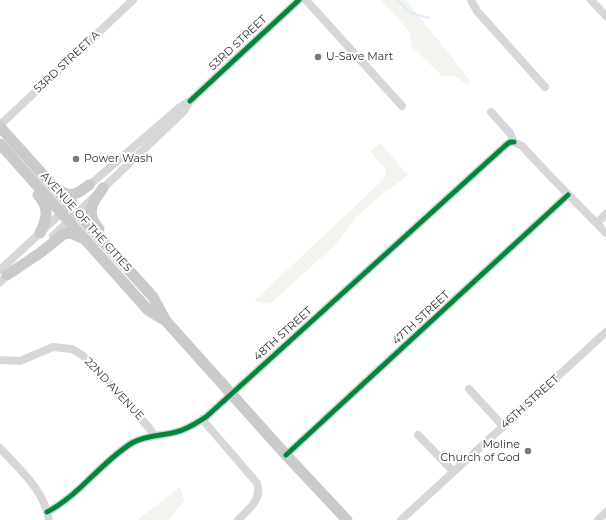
<!DOCTYPE html>
<style>
body{margin:0}
canvas{display:block;background:#fff}
</style>
<canvas width="606" height="520"></canvas>
<script>
const context = document.querySelector('canvas').getContext('2d');
context.lineJoin = 'round';
function fill(path, color) {
  context.fillStyle = color;
  context.fill(path, 'evenodd');
}
function trace(path, color, width, dash) {
  context.strokeStyle = color;
  context.lineWidth = width;
  context.lineCap = dash ? 'butt' : 'round';
  context.setLineDash(dash || []);
  context.stroke(path);
}
function drawText(font, color, halo, rows, align = 'center') {
  context.font = font + ' Montserrat,sans-serif';
  context.lineWidth = 4;
  context.setLineDash([]);
  context.textBaseline = 'middle';
  context.strokeStyle = halo;
  context.fillStyle = color;
  for (const [text, x, y, turn = 0] of rows) {
    context.save();
    context.translate(x, y);
    context.rotate((+turn || 0) * Math.PI / 180);
    context.textAlign = isNaN(turn) ? turn : align;
    if (halo) context.strokeText(text, 0, 0);
    context.fillText(text, 0, 0);
    context.restore();
  }
}
fill(new Path2D(`
 M381,0H406L469,79V87L455,76H442L412,47L409,31Z
 M380,143L408,175L378,198L355,218L335,245L270,304L254,301L385,178L386,170L370,151Z
 M180,487L184,501L169,520H137Z`), '#f1f5ed');
trace(new Path2D(`
 M397,0L411,13L429,18`), '#ddebf3', 2);
trace(new Path2D(`
 M306,0L402,106
 M471,0L477,11L545,87
 M591,0L606,16
 M491,112L510,133L514,142L522,146L551,177L606,233
 M0,125L133,0
 M86,188L180,107L190,101L299,0
 M597,223L606,214
 M53,236L183,112L189,103
 M0,270L56,218L73,200
 M0,282L11,272
 M0,360L20,361L53,347L72,349L82,355L95,367L151,430L153,435
 M469,389L503,426
 M202,419L257,483C262,500 249,509 238,520
 M418,435L453,471
 M0,448C19,469 45,491 49,520
 M286,455L568,195
 M47,512C80,495 101,462 132,443C146,435 161,436 176,432C188,429 196,423 206,417L506,145L510,142H514
 M401,520L606,332
 M598,520L606,512`), '#d7d7d7', 8);
trace(new Path2D(`
 M0,127L153,297L166,321L286,455L347,520
 M0,144L148,310L166,321
 M58,189C71,199 77,194 89,185
 M38,195C50,208 47,218 40,233
 M99,229C85,212 92,203 103,188
 M7,275L40,253L64,234L70,233L82,238`), '#cacaca', 11);
trace(new Path2D(`
 M190,101L299,0
 M286,455L568,195
 M47,512C80,495 101,462 132,443C146,435 161,436 176,432C188,429 196,423 206,417L506,145L510,142H514`), '#00873e', 5);
for (const [x, y, r, color] of [
 [318,57,4,"#7a7a7a"],
 [76,159,4,"#7a7a7a"],
 [528,451,4,"#7a7a7a"]
]) {
  const dot = new Path2D();
  dot.arc(x, y, r, 0, 2 * Math.PI);
  context.fillStyle = color;
  context.fill(dot);
  trace(dot, '#fff', 1.5);
}
drawText('11px', '#333', '#fff', [
 ["53RD STREET",238,43,-43],
 ["53RD STREET A",67,62,-43],
 ["AVENUE OF THE CITIES",86,222,48],
 ["47TH STREET",421,318,-43],
 ["48TH STREET",283,334,-42],
 ["22ND AVENUE",114,389,47],
 ["46TH STREET",530,402,-42]
]);
drawText('11px', '#333', '#fff', [
 ["U-Save Mart",326,57],
 ["Power Wash",84,159],
 ["Moline",520,445,"right"],
 ["Church of God",520,458,"right"]
], 'left');
</script>
